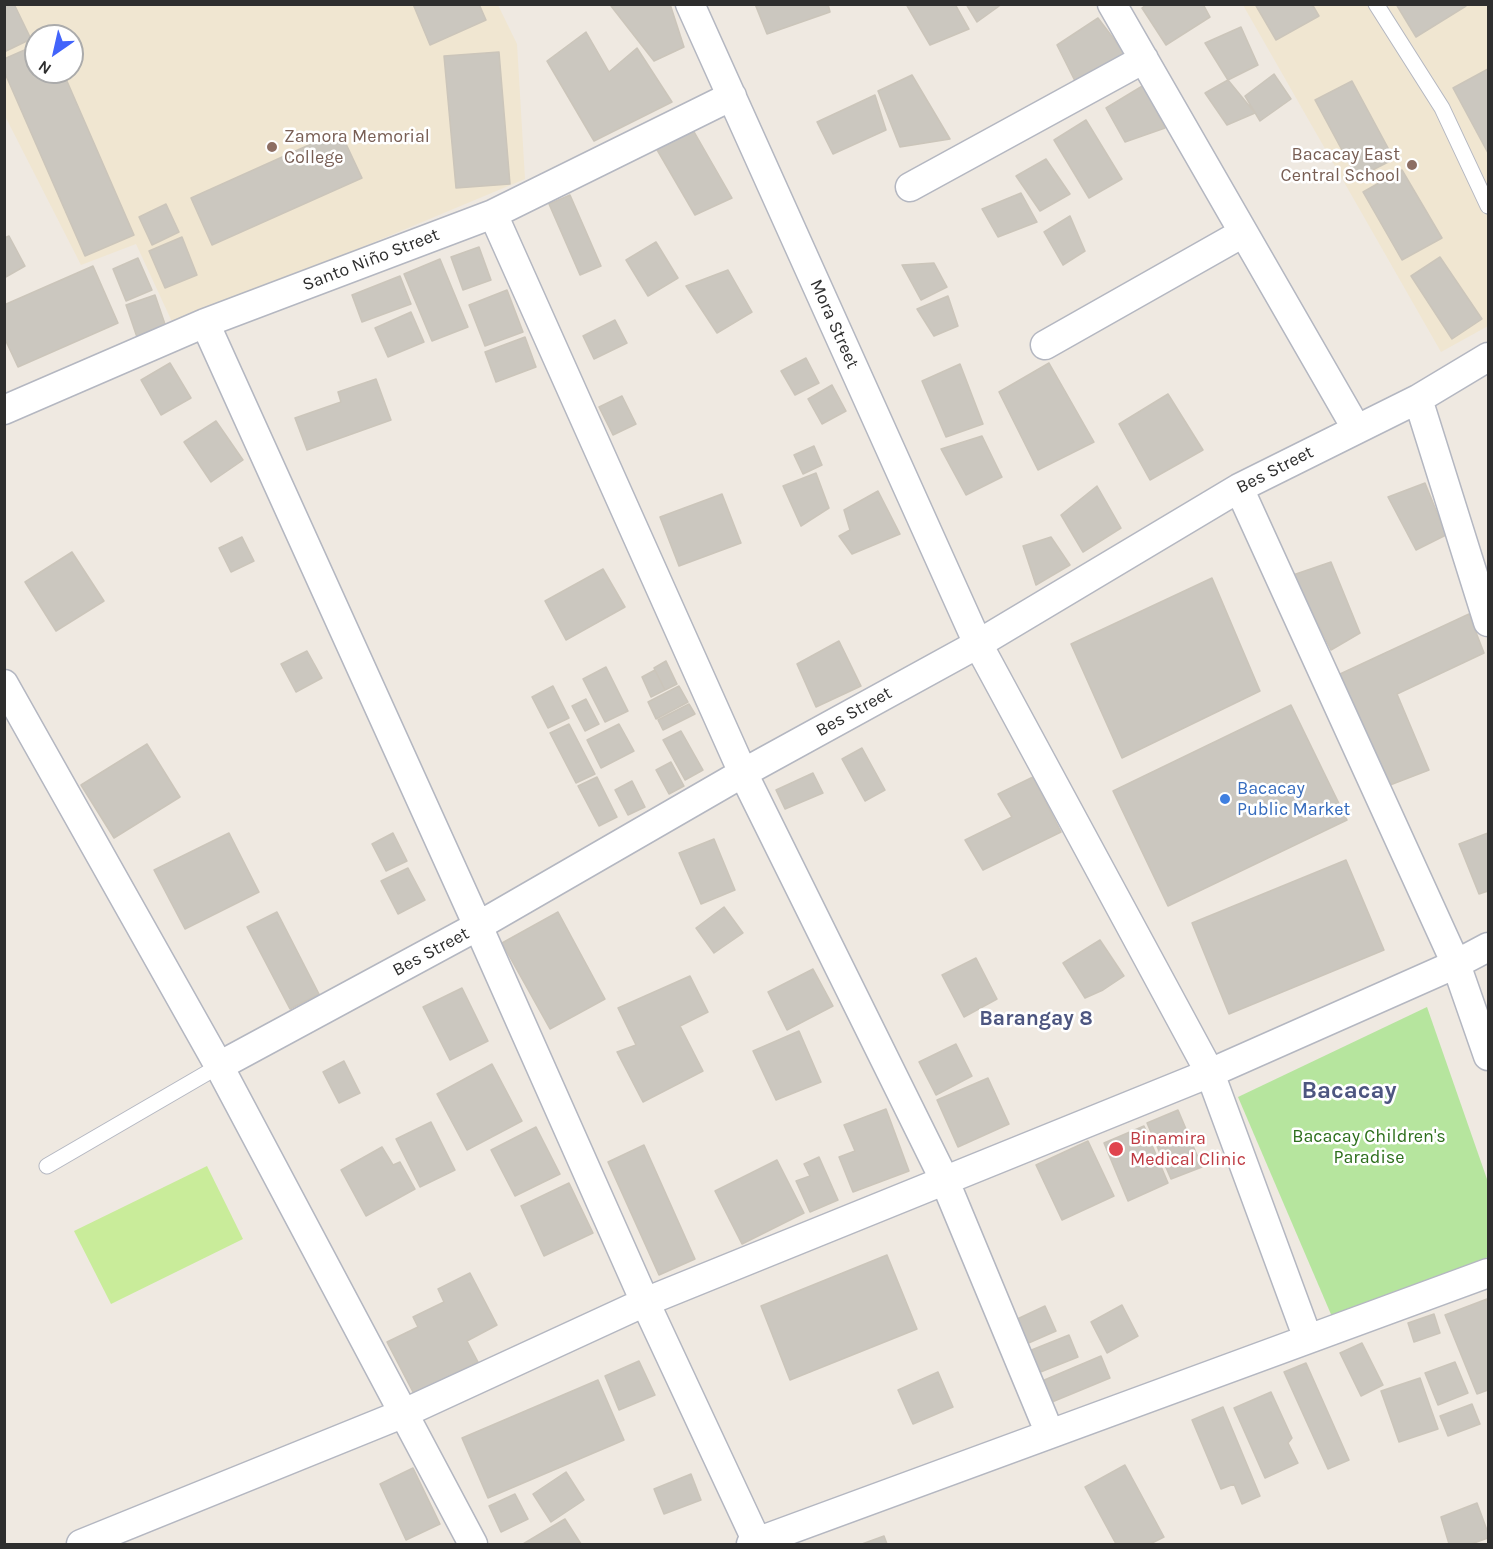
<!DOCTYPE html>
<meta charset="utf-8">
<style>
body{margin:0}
#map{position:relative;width:1493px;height:1549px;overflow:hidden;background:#efe9e1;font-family:Karla,sans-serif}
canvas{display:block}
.frame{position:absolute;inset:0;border:6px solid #2e2e2e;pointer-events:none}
.north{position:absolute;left:24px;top:24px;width:60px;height:60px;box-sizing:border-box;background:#fff;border:2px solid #ababab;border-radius:50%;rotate:214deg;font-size:16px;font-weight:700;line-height:24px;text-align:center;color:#2e2e2e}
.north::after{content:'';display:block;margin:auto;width:21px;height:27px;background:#4264fb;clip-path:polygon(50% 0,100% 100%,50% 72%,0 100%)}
</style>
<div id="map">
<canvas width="1493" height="1549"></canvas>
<div class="frame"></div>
<div class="north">N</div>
</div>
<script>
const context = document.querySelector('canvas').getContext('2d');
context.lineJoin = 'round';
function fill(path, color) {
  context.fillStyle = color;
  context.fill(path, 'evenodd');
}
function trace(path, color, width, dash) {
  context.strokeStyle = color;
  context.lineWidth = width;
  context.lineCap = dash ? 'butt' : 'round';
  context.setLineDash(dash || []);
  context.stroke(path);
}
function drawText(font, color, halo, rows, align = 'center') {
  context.font = font + ' Karla,sans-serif';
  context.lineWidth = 5;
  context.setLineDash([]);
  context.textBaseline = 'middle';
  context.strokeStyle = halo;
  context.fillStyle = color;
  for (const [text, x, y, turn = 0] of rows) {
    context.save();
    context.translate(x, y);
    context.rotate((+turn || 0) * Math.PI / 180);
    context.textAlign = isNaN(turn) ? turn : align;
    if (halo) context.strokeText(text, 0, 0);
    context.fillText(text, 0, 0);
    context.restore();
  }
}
fill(new Path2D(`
 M5,5H498L517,44L525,179L174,326L136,244L81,265L5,116ZM36,36H72V72H36Z
 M1243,5H1488V326L1441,352Z`), '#f0e6d1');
fill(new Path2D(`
 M1427,1007L1488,1182V1257L1333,1319L1238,1097Z`), '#b6e59e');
fill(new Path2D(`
 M207,1166L243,1239L111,1304L74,1231Z`), '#c9ec9a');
const building = new Path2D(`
 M4,4H14L31,39L4,52Z
 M413,4H479L486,20L430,45Z
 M626,4H670L684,47L654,61L611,6Z
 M755,4H828L830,12L767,34Z
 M906,4H955L969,29L930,45Z
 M966,4H1002L977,22Z
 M1147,4H1203L1210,17L1166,45L1142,8Z
 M1255,4H1312L1319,16L1276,40Z
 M1396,4H1465L1466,6L1416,37Z
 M1098,18L1126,55L1075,81L1057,45Z
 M1241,27L1258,65L1228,80L1205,43Z
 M586,32L609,72L637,48L672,102L594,141L547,61Z
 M36,45V72H63L134,235L85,256L4,71V59Z
 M499,52L510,184L456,188L444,56Z
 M1488,69V153L1453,88Z
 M1274,74L1291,99L1260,121L1245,96Z
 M912,75L950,139L900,147L878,91Z
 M1228,80L1255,113L1227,125L1205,93Z
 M1352,81L1394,159L1357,178L1315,100Z
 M1144,85L1165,128L1125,142L1106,108Z
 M875,95L886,130L833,154L817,122Z
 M1086,120L1122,179L1089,198L1054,140Z
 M693,130L732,198L695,215L656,148Z
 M340,131L362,178L212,245L191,198Z
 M1046,159L1070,194L1040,211L1016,176Z
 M1402,170L1442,238L1402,260L1363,192Z
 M1021,193L1037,222L998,237L982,209Z
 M570,195L601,266L580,275L549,204Z
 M166,204L179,232L152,245L139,217Z
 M1070,216L1085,251L1063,265L1044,232Z
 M9,236L25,266L4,278V238Z
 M182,237L197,275L165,288L149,251Z
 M656,242L678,278L648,296L626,260Z
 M479,247L491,280L463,290L451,257Z
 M1440,257L1482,319L1452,339L1411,276Z
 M138,258L152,290L126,301L113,269Z
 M440,259L468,327L432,341L404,274Z
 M934,263L947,287L921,300L902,265Z
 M93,266L118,323L18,367L4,337V305Z
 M728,270L752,312L717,333L686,286Z
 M400,276L411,304L362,322L352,295Z
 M507,290L523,332L485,346L469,305Z
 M155,295L168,333L139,343L126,305Z
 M948,296L958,326L934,336L917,309Z
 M411,312L424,342L388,357L375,328Z
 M615,320L627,343L594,359L583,336Z
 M525,337L536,367L496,382L485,352Z
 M806,358L819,383L795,395L781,371Z
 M170,363L191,398L161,415L141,380Z
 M1049,363L1094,442L1038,470L999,392Z
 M960,364L983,424L946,437L922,381Z
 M376,379L391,420L307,450L295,418L341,402L338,392Z
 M832,385L846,411L822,424L808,399Z
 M1168,394L1203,450L1150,480L1119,424Z
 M622,396L636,424L613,435L599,407Z
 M216,421L243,460L211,482L184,442Z
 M982,436L1002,477L966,495L941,449Z
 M814,446L822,465L803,474L794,455Z
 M816,473L829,508L801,526L783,486Z
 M1425,483L1446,535L1416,550L1388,497Z
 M1097,486L1121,528L1083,552L1061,515Z
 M878,491L900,534L852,554L839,536L850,530L844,510Z
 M722,494L741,543L679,566L660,517Z
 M242,537L254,561L231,572L219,548Z
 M1051,537L1070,565L1036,585L1023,546Z
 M72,552L104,601L56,631L25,582Z
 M1331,562L1360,633L1331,650L1293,575Z
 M603,569L625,607L566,640L545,601Z
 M1212,578L1260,691L1122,758L1071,644Z
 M1469,614L1484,653L1397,694L1429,770L1390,785L1340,674Z
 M839,641L861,686L816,707L797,664Z
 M307,651L322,678L296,692L281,664Z
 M666,661L677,684L665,690L654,668Z
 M606,667L628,711L605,722L583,679Z
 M655,670L665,690L651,697L642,677Z
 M553,686L569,718L548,728L532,697Z
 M679,686L688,702L656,719L648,702Z
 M586,699L599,724L585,731L572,706Z
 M689,704L695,714L663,730L658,720Z
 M1291,705L1347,820L1168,906L1113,791Z
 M569,724L595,774L576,783L550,733Z
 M619,724L634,751L601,768L587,740Z
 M681,731L703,770L685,780L663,740Z
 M147,744L180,797L114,838L81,785Z
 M862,748L885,790L865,801L842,759Z
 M671,762L684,786L669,794L656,770Z
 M813,773L823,793L785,809L776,790Z
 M597,777L617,817L599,826L578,786Z
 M1033,777L1061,832L983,870L965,840L1012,817L998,794Z
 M632,781L645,807L628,815L615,790Z
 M229,833L259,892L185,929L154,870Z
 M393,833L407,861L386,871L372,844Z
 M1488,833V891L1479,894L1459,844Z
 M714,839L735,890L701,904L679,853Z
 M1346,860L1384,950L1229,1014L1192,923Z
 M408,868L425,900L398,914L381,881Z
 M724,907L743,933L714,953L696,928Z
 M277,912L319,994L290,1009L247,927Z
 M558,912L605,999L550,1029L502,943Z
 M1100,940L1124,976L1103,990L1085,998L1063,963Z
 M976,958L997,999L964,1017L942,975Z
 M813,969L833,1006L787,1030L768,992Z
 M690,976L708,1012L680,1026L703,1071L643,1102L617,1052L636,1045L618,1008Z
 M462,988L488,1041L450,1060L423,1007Z
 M799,1031L821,1082L776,1100L753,1051Z
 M956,1044L972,1076L936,1095L919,1062Z
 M344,1061L360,1093L339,1103L323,1072Z
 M492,1064L522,1121L467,1150L437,1094Z
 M988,1078L1009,1124L958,1147L937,1100Z
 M886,1109L909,1171L853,1192L839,1157L855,1151L844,1125Z
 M1178,1110L1202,1167L1171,1179L1147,1123Z
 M431,1122L455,1170L420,1187L396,1139Z
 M1144,1126L1168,1183L1128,1201L1104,1143Z
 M536,1127L560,1174L515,1196L491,1150Z
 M1088,1141L1114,1196L1062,1220L1036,1165Z
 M644,1145L695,1259L659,1275L608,1162Z
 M382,1147L393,1165L400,1162L415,1189L366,1216L341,1170Z
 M819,1157L838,1200L810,1212L796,1181L810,1176L804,1164Z
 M777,1160L804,1213L742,1244L715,1191Z
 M569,1183L593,1233L544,1256L521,1206Z
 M887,1255L917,1329L790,1380L761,1306Z
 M470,1273L497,1325L467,1341L478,1362L414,1394L387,1342L418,1327L413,1317L444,1302L438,1289Z
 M1487,1299L1488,1303V1390L1477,1394L1445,1315Z
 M1122,1305L1138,1336L1107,1353L1091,1322Z
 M1045,1306L1056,1331L1024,1345L1013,1321Z
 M1434,1314L1440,1333L1414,1342L1408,1323Z
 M1069,1335L1078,1357L1033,1375L1024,1353Z
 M1362,1343L1383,1385L1361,1396L1340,1353Z
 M1101,1356L1110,1378L1052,1402L1042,1381Z
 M639,1361L655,1395L619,1410L605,1376Z
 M1455,1362L1468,1393L1438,1405L1425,1373Z
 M1306,1363L1349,1460L1328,1469L1284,1372Z
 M938,1372L953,1407L913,1424L898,1390Z
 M1420,1378L1438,1429L1399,1442L1381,1391Z
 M598,1380L624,1440L488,1498L462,1438Z
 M1271,1392L1292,1438L1288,1443L1298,1463L1265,1478L1234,1408Z
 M1472,1404L1480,1424L1448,1436L1440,1416Z
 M1223,1407L1260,1496L1242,1504L1234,1484L1221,1489L1192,1420Z
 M1125,1465L1164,1537L1150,1544H1116L1085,1487Z
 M413,1468L440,1524L406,1540L380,1484Z
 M566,1472L584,1500L551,1522L533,1494Z
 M691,1474L701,1500L664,1514L654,1489Z
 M515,1494L528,1519L501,1532L489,1506Z
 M1477,1503L1488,1533V1538L1471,1544H1449L1441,1517Z
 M565,1519L581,1544H523L553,1526Z
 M884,1536L887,1544H862Z`);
fill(building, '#cbc7bf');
trace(building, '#cbc5ba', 1.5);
const service = new Path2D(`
 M1376,4L1442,108L1488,206
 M47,1166L219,1066`);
const minor = new Path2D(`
 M690,4L978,644L1210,1073L1308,1339
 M1112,4L1356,428
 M910,187L1144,59
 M493,214L743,773L944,1179L1050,1434
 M205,323L478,926L645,1302L758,1544
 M1045,345L1243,233
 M1418,399L1488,622
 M4,410L205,323L493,214L732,96
 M1239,488L1456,964L1488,1056
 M4,684L219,1066L473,1544
 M219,1066L478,926L743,773L978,644L1239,488L1418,399L1488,357
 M81,1544L402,1414L645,1302L1210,1073L1456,964L1488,947
 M751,1544L1488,1273`);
trace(service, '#b4b7c1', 17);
trace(minor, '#b4b7c1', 31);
trace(service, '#fff', 15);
trace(minor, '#fff', 28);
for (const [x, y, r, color] of [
 [272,147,6,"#8d6e63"],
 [1412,165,6,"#8d6e63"],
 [1225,799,6,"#3f7fe0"],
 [1116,1149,8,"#e0444e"]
]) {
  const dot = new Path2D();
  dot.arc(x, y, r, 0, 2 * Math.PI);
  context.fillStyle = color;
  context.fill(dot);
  trace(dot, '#fff', 2);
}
drawText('18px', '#785e54', '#fff', [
 ["Zamora Memorial",284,137],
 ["College",284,158],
 ["Bacacay East",1400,155,"right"],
 ["Central School",1400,176,"right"]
], 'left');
drawText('18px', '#2e2e2e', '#fff', [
 ["Santo Niño Street",371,260,-21],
 ["Mora Street",834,324,66],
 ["Bes Street",1275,470,-27],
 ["Bes Street",854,712,-29],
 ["Bes Street",431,952,-28]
]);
drawText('18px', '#366cbe', '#fff', [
 ["Bacacay",1237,789],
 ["Public Market",1237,810]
], 'left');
drawText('18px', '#2c6e1b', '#fff', [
 ["Bacacay Children's",1369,1137],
 ["Paradise",1369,1158]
]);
drawText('18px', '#be3a42', '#fff', [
 ["Binamira",1130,1139],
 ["Medical Clinic",1130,1160]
], 'left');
drawText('bold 21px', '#4d5680', '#fff', [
 ["Barangay 8",1036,1019]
]);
drawText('bold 24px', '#4d5680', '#fff', [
 ["Bacacay",1349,1091]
]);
</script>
